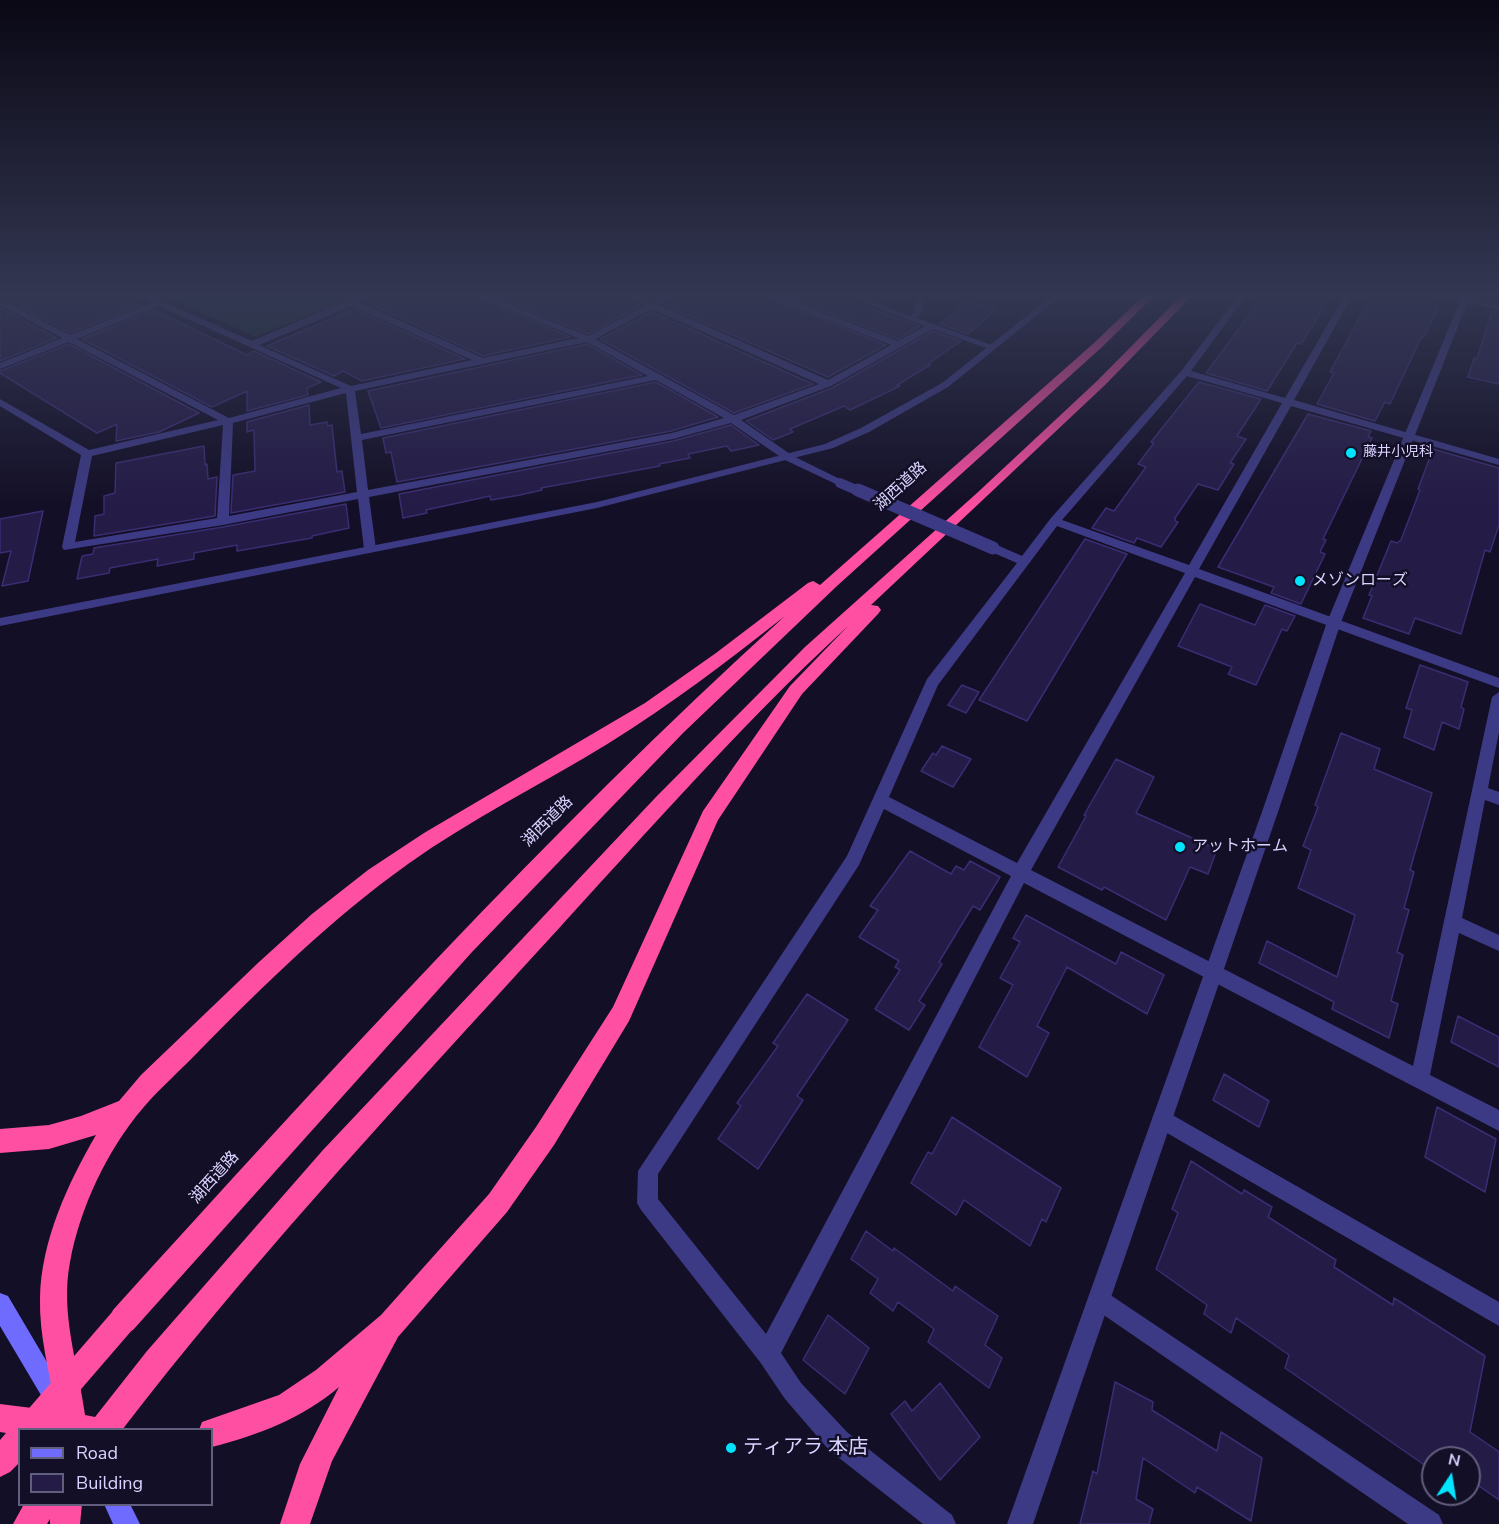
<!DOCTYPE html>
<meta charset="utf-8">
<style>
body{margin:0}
#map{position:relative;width:1499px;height:1524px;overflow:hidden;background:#130f26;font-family:"Nunito Sans",sans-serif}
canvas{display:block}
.legend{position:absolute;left:18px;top:1428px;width:195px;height:78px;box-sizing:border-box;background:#130f26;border:2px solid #625e7d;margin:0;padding:8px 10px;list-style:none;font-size:18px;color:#d9d4ff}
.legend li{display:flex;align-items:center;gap:12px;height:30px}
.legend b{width:30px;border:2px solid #625e7d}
.north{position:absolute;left:1421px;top:1446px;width:60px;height:60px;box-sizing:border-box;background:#130f26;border:2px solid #625e7d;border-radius:50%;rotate:12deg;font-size:16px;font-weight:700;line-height:24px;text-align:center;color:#d9d4ff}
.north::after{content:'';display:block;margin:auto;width:21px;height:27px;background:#00e5ff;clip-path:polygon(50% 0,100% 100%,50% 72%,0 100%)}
</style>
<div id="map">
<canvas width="1499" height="1524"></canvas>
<ul class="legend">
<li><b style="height:8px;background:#6f6bff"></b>Road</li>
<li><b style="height:16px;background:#241b47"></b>Building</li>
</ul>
<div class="north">N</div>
</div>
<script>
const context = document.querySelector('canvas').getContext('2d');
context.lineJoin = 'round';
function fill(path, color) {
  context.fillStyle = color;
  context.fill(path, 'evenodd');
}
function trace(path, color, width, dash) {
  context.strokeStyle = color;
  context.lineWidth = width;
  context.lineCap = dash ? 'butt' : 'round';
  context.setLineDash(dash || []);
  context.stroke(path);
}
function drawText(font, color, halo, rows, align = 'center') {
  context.font = font + ' "Nunito Sans","Noto Sans JP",sans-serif';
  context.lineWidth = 5;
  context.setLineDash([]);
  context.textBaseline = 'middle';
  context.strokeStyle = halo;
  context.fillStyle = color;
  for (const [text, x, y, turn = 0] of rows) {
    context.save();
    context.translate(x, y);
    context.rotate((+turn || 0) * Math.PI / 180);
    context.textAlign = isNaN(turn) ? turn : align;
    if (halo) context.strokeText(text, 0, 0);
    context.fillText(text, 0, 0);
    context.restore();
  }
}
fill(new Path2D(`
 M164,296H357L255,337Z`), '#12302f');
const building = new Path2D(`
 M24,296H121L142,305L70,333L9,301Z
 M386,296H475L570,337L483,356L368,303Z
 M493,296H615L640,306L588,334Z
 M682,296L707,303L709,296H765L886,345L828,377L664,305Z
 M783,296H834L920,326L898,339Z
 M1263,296H1331L1301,344L1297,343L1267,391L1206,373Z
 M1371,296H1440L1435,305L1439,306L1424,337L1422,336L1390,404L1385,402L1375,421L1317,404L1334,373L1330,372Z
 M967,301L997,309L968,334L940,324Z
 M0,308L57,338L0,361Z
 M354,309L465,359L362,381L343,371L334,376L267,346Z
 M154,310L247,355L254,351L321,382L307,388L308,395L247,411V391L212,407L82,339Z
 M1492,311L1499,313V384L1468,377L1474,358L1477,359Z
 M652,312L813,384L734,413L600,339Z
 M933,331L961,341L928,364L930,365L897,385L900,386L850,410L844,406L790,429L793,432L773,440L746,421L832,388Z
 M69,344L199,413L159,432L116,441L117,424L97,433L0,373V371Z
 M587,344L642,375L381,428L368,391Z
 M656,382L718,417L671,431L397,482L391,452L386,453L383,438Z
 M1199,382L1261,399L1237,436L1246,439L1230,463L1234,464L1218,490L1198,484L1175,518V521L1178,522L1161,547L1137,538L1134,543L1092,528L1106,508L1114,511L1146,467L1138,464L1154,443L1151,442Z
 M309,405L310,425L327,422L328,426L332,425L337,472L342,471L345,492L231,513L233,475L255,471L254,430L247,432V422Z
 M1308,414L1371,431L1368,437L1372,438L1323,539L1326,540L1320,552L1325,554L1301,604L1271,593L1274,587L1218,567Z
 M731,425L759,445L731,451L727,446L688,454L690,458L659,464L660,466L541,488L542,490L520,495L491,500L490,496L426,510L427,513L403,518L399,494L673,441Z
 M204,446L205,465L207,464L208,479L217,477L215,516L94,536L95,516L104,514V496L115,493L116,463Z
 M1433,449L1499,468V525L1490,552L1485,550L1461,634L1415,618L1409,634L1363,618L1372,596L1369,595L1391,541L1397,543L1401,540L1420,490L1418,489Z
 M346,504L349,528L312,536V538L237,551V545L194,553V559L157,566L158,559L110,568L109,573L77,579L82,556L93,554L94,548L223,527Z
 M43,511L28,581L2,586L11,551L0,553V519Z
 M1085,539L1127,554L1027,721L979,700Z
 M1200,604L1255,625L1265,605L1295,616L1287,631L1282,629L1256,685L1228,674L1232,667L1178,646Z
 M1420,665L1468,682L1461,707L1464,709L1459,729L1442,722L1434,750L1404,737L1412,710L1406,708Z
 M962,685L979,692L966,713L948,705Z
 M1341,733L1380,749L1374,769L1432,793L1410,870L1414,872L1404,908L1409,910L1397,952L1403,955L1391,1001L1398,1004L1389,1038L1332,1009L1334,1002L1259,963L1267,941L1337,977L1355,915L1298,888L1311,850L1303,846L1318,807L1315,805Z
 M942,746L971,759L953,787L921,771L933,753L936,755Z
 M1116,759L1154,777L1136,813L1217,849L1208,874L1190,867L1166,920L1104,887L1102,890L1058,867L1086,816L1084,815Z
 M910,851L951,874L956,866L964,870L970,861L1000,877L980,910L973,906L939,962L942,964L919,1001L925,1005L909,1030L875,1009L900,970L895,967L899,961L859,937L878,910L870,906Z
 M1026,915L1116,964L1121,952L1164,975L1147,1014L1067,967L1037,1026L1049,1033L1027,1077L979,1047L1013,985L1000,978L1020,942L1013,938Z
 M807,994L848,1020L797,1096L803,1100L758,1169L718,1139L741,1106L737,1103L778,1046L773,1043Z
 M1458,1016L1499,1037V1067L1451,1042Z
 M1224,1074L1269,1101L1259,1127L1213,1100Z
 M1437,1107L1496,1139L1485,1192L1425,1157Z
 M952,1117L1061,1188L1046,1222L1042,1219L1030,1246L964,1200L956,1215L911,1183L928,1152L932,1154Z
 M1191,1161L1242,1194L1244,1190L1272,1207L1268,1217L1336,1260L1334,1267L1393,1305L1394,1298L1485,1356L1470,1432L1499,1452V1500L1469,1479V1458H1438L1433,1454V1471L1285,1368L1289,1355L1236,1318L1231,1333L1204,1314L1207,1305L1156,1269L1178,1213L1172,1209Z
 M866,1231L893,1251L894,1248L953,1291L955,1286L998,1316L985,1345L1002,1358L989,1388L928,1342L934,1329L898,1302L893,1311L870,1293L878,1279L851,1259Z
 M828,1315L869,1348L845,1394L803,1360Z
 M1115,1382L1153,1402L1152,1410L1217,1451L1221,1432L1262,1458L1251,1521L1197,1487L1195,1493L1143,1458L1136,1499L1153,1509L1149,1524H1080L1093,1471L1097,1474Z
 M940,1383L980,1437L940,1480L891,1414L905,1401L912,1411Z`);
fill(building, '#241b47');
trace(building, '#3b2d73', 1.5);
fill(new Path2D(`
 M917,296H925L921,313L913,321L909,319L913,313Z`), '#3d3a85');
fill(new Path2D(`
 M140,296H150L252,341L348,300L360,296H371L359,302L483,358L578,338L477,296H488L588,336L645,306L626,296H636L651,302L664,296H674L659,305L828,380L891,345L767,296H778L898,341L925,326L845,296H856L997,347L989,349L933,329L831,386L741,420L793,456L844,481V485L840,486L785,460L731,423L673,439L369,497L376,549L370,553L364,549L358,499L223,525L64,550L62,547L81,455L0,406V399L89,450L218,420L69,342L0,369V363L62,338L0,305V299L70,335L152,303ZM159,306L341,388L229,418L77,339ZM352,306L472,360L351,386L259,345ZM652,309L819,384L734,415L595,339ZM587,342L648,376L361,434L355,391ZM656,380L724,418L672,433L368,490L362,440ZM346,393L357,492L229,516L233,423ZM223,425L217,518L75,542L92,456Z
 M1238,296H1246L1191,371L1285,398L1344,296H1352L1294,400L1499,459V465L1291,406L1199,569L1499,678V688L1195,577L1031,870L1413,1066L1492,697L1499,692V732L1488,788L1499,792V805L1485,800L1462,918L1499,935V951L1459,933L1430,1075L1499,1110V1131L1024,883L781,1353L801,1383L847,1432L952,1515L956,1524H923L829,1450L785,1399L760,1362L641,1210L637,1203L638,1171L847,856L927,679L1017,563L989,551V545H997L1022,556L1051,518L1182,370ZM1187,376L1282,403L1189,565L1062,520ZM1057,526L1185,573L1017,863L889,797L938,685ZM884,809L1011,876L766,1334L658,1199V1174L859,865Z
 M1447,296H1460L1499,305V311Z
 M1162,1109L1499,1302V1326L1155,1126L1152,1119L1155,1112Z
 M1100,1288L1439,1515L1443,1524H1408L1092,1307L1089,1299L1092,1291Z`), '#3d3a85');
fill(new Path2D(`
 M1052,296H1061L948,387L869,432L833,448L597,508L0,626V618L597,502L825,444L861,428L942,383Z
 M1462,296H1470L1341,622L1279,809L1033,1524H1007L1263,809L1327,622Z`), '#3d3a85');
fill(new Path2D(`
 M0,1293L8,1296L67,1396L71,1404L67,1412L59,1416L51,1412L0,1326Z
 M104,1504H130L140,1524H113Z`), '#6f6bff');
fill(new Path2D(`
 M1143,296H1154L1102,347L838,585L683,733L472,952L133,1330L123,1334L113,1330L109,1320L113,1310C329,1072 547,832 785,616C728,661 670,705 609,743C542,784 471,819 408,864C331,919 265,984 199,1051C181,1070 160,1088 143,1108C107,1150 80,1208 70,1262C60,1314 78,1363 85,1415L95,1417L147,1351L323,1150L656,797L805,647L977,493L1097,381L1181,296H1192L1105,385L871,605L878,606L881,610L878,614L802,694L718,820L629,1021L554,1145L507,1212L398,1337L332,1461L310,1524H280L300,1464L339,1387C303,1418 258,1435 212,1447V1430H199L202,1422L279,1395L316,1370L381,1315L489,1194L536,1127L613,1007L703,811L790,686L848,626C731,734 626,856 518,973C382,1122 245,1270 122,1430H20V1462L10,1472L0,1477V1440L6,1433L0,1432V1404L56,1411C50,1374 39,1336 40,1298C41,1241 68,1183 96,1135L49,1149L0,1153V1129L49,1125L81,1116L119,1101L141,1075L259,962L312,914L368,870L424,833L645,703L716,653L808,583L813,581L820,585L1094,343Z
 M24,1504H82L80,1524H50V1519L47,1524H13Z`), '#ff4fa3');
trace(new Path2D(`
 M840,483L861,492`), '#3d3a85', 10);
trace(new Path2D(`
 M858,490L993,548`), '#3d3a85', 13);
trace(new Path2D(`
 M28,1430L123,1320`), '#ff4fa3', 27);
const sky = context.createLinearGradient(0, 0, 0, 509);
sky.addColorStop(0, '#0a0815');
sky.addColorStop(0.58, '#333752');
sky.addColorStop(1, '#33375200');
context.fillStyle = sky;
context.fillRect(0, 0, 1499, 509);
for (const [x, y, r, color] of [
 [1351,453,6,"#00e5ff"],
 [1300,581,6,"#00e5ff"],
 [1180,847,6,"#00e5ff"],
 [731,1448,6,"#00e5ff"]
]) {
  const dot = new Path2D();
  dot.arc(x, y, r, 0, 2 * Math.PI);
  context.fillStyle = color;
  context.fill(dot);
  trace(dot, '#130f26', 2);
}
drawText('14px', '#d9d4ff', '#130f26', [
 ["藤井小児科",1363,453]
], 'left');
drawText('16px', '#d9d4ff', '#130f26', [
 ["湖西道路",901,487,-42],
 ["湖西道路",548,822,-45],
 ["湖西道路",215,1178,-48]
]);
drawText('16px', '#d9d4ff', '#130f26', [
 ["メゾンローズ",1312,581],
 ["アットホーム",1192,847]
], 'left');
drawText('20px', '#d9d4ff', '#130f26', [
 ["ティアラ 本店",743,1448]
], 'left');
</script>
